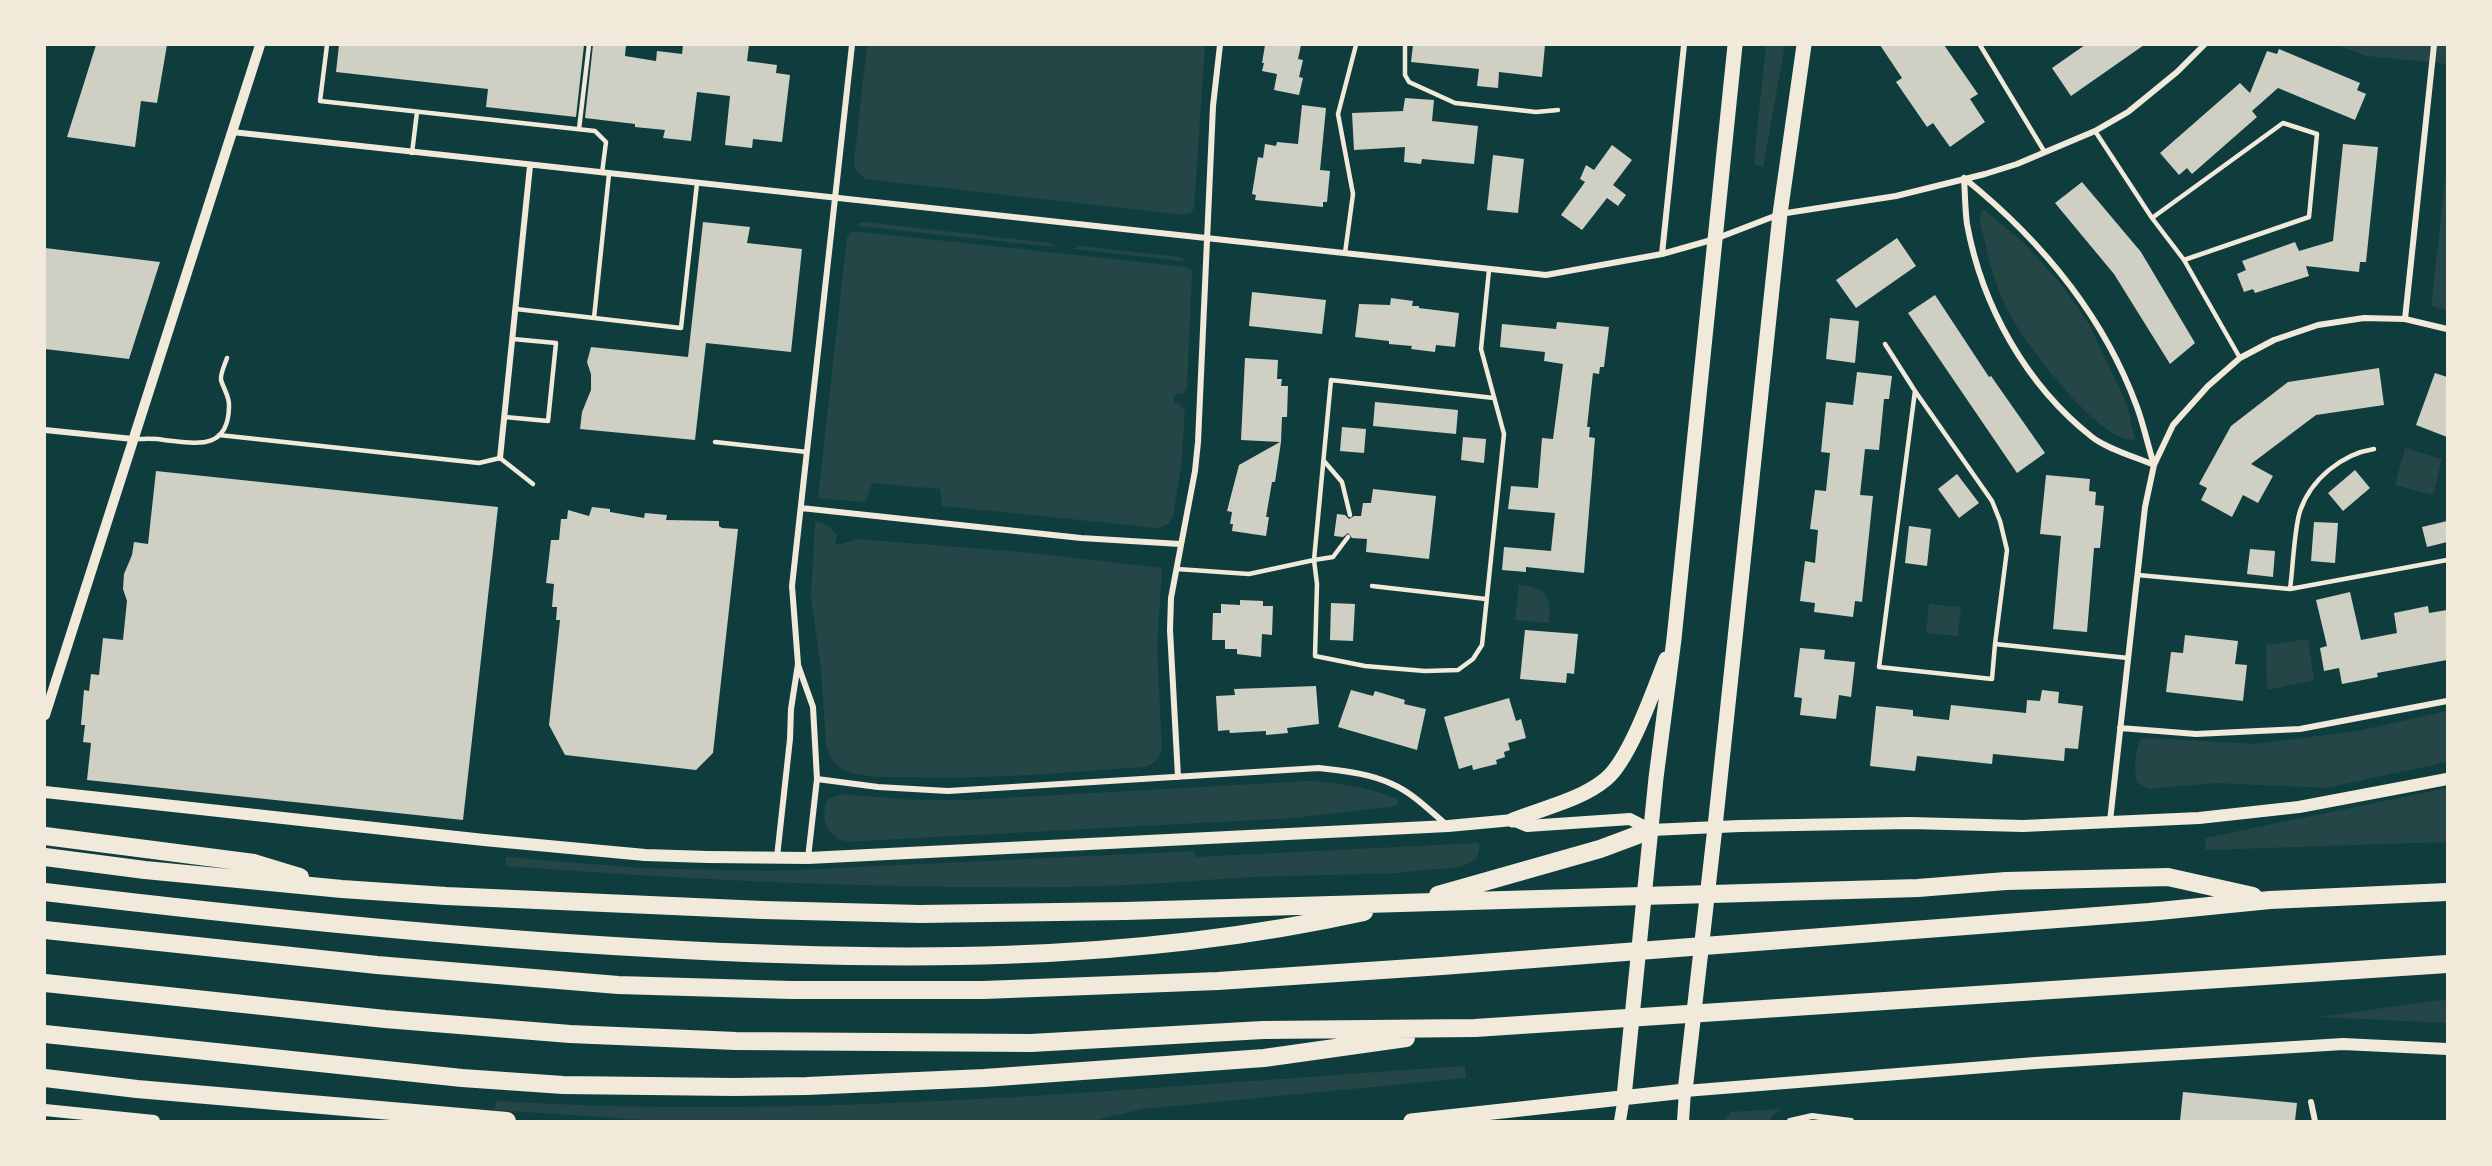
<!DOCTYPE html>
<style>
body{margin:0}
#map{position:relative;width:2492px;height:1166px;overflow:hidden;background:#0f3d3e;font-family:Roboto,sans-serif}
canvas{display:block}
.frame{position:absolute;inset:0;border:46px solid #f1e9da;pointer-events:none}
</style>
<div id="map">
<canvas width="2492" height="1166"></canvas>
<div class="frame"></div>
</div>
<script>
const context = document.querySelector('canvas').getContext('2d');
context.lineJoin = 'round';
function fill(path, color) {
  context.fillStyle = color;
  context.fill(path, 'evenodd');
}
function trace(path, color, width, dash) {
  context.strokeStyle = color;
  context.lineWidth = width;
  context.lineCap = dash ? 'butt' : 'round';
  context.setLineDash(dash || []);
  context.stroke(path);
}
fill(new Path2D(`
 M867,45H1205L1194,208L1191,213L1183,215L865,179L855,170L854,161Z
 M1766,45H1785L1763,167L1755,165V151Z
 M2337,45H2447V64L2367,56Z
 M2447,164V310L2431,306Z
 M1984,210L2024,243L2060,283L2089,324L2127,405L2135,439C2104,448 2027,345 2013,320C1998,295 1990,266 1984,238C1982,229 1978,219 1981,211Z
 M864,222L1050,243L1054,247L858,226L857,224Z
 M853,231L1187,267L1192,271L1187,388L1184,393L1174,395L1175,404H1179L1185,410L1181,468L1173,516L1168,524L1158,528L942,506L940,489L872,483L867,499L862,502L818,498L847,237Z
 M1081,246L1179,257L1184,259L1183,261L1072,249Z
 M2405,448L2442,459L2433,495L2395,485Z
 M815,521L828,525L837,535L835,544H841L857,539L1022,552L1162,568L1157,648L1162,750C1158,760 1154,764 1144,767C1067,772 989,780 911,777C892,777 871,778 852,773C838,770 829,758 826,745L821,670L811,597Z
 M1519,585C1546,587 1552,597 1549,623L1515,620Z
 M1929,604L1961,607L1958,636L1926,633Z
 M2308,639L2314,680L2267,690L2266,645Z
 M2447,711V762L2326,788L2215,783L2148,789L2137,782C2134,766 2134,753 2141,739L2154,738L2255,744L2357,731Z
 M1309,781C1339,782 1367,788 1396,798L1398,802L1396,806L1294,818L861,841C854,841 848,842 841,840C825,833 820,813 828,799L842,794L915,800H967Z
 M2447,788V842L2206,850L2205,838Z
 M1479,843C1484,872 1439,868 1422,870C1414,870 1406,872 1398,873C1344,875 1289,875 1235,878C1179,882 1123,886 1067,887C879,889 693,880 505,866L506,857L640,868L774,871L1194,851L1196,857Z
 M2447,1000V1023L2318,1017L2433,1001Z
 M1465,1066L1466,1078L1143,1109L1091,1121H660L495,1110L496,1101C819,1121 1142,1087 1465,1066Z
 M1782,1109L1775,1113L1769,1121H1723L1731,1112Z`), '#244646');
fill(new Path2D(`
 M96,45H167L157,103L141,101L135,147L67,137Z
 M339,45H584L576,117L486,107L488,89L336,72Z
 M593,45H626L625,56L656,61L657,51L682,54L683,45H749L747,61L777,65L776,73L790,75L782,142L753,139L752,148L725,145L730,96L697,92L691,141L663,138L665,130L635,127V124L585,118Z
 M1265,45H1301L1298,59L1303,60L1299,77L1303,78L1299,95L1274,90L1277,74L1262,71L1264,63H1262Z
 M1413,45H1545L1542,77L1499,72L1498,88L1477,86L1479,69L1411,62Z
 M1880,45H1944L1978,94L1970,99L1985,122L1950,147L1933,123L1927,127L1896,82L1902,78Z
 M2085,45H2144L2071,96L2052,68Z
 M2279,49L2360,83L2357,90L2366,94L2355,120L2278,88L2252,111L2257,117L2192,174L2187,168L2179,175L2160,153L2240,83L2250,93L2267,51L2277,54Z
 M1405,98L1434,100L1432,121L1478,126L1474,164L1422,159L1421,164L1404,162L1405,147L1354,150L1352,113L1403,111Z
 M1302,105L1326,108L1320,170L1330,171L1327,202H1323V207L1255,200L1256,195L1252,194L1258,157L1263,158L1265,144L1276,146L1277,142L1298,144Z
 M2343,144L2378,147L2366,262H2360L2359,272L2306,266L2309,276L2255,293L2253,289L2244,292L2237,274L2246,270L2242,261L2295,242L2299,251L2333,241Z
 M1612,145L1632,160L1613,185L1626,195L1618,206L1607,198L1582,230L1561,215L1585,182L1580,179L1586,165L1594,170Z
 M1493,155L1524,159L1518,213L1487,210Z
 M2082,182L2141,252L2195,343L2170,364L2114,274L2055,203Z
 M703,222L750,227L747,243L802,249L791,352L706,343L695,440L580,429L582,412L591,390V374L587,362L591,347L688,357Z
 M1897,238L1916,266L1856,308L1836,280Z
 M45,248L160,262L129,359L45,349Z
 M1252,292L1326,300L1322,334L1249,326Z
 M1935,295L1989,377L1991,376L2045,453L2017,473L1908,313Z
 M1391,298L1413,301L1412,306H1419V308L1459,313L1455,347L1436,345L1435,352L1411,349L1412,346L1389,344V341L1355,337L1359,304L1390,305Z
 M1830,318L1859,321L1855,363L1826,359Z
 M1557,322L1609,327L1604,367H1600L1599,374L1593,373L1587,427H1590L1589,437L1595,438L1584,573L1526,567V572L1502,570L1504,547L1551,551L1555,513L1508,509L1511,486L1538,488L1542,438L1553,439L1563,364L1544,361L1545,352L1500,347L1502,324L1556,329Z
 M1245,358L1278,360L1277,379H1282L1281,386H1288L1287,417H1282L1281,442L1275,482H1272L1266,517H1269L1266,536L1232,531L1233,524H1230L1232,512L1227,511L1239,465L1280,442L1241,440Z
 M2379,368L2384,405L2316,415L2251,464L2273,476L2258,503L2243,495L2232,517L2201,500L2207,488L2199,484L2231,426L2288,382Z
 M1857,372L1892,376L1889,399H1884L1879,450L1865,449L1860,495L1873,496L1862,602L1855,601L1853,617L1814,612L1815,603L1800,601L1805,561L1815,563L1818,530L1810,529L1815,490L1826,491L1830,453L1821,452L1826,402L1853,405Z
 M2435,373L2447,377V437L2416,425Z
 M1375,402L1458,410L1456,434L1373,426Z
 M1342,427L1366,429L1364,453L1340,451Z
 M1463,437L1486,439L1484,463L1461,460Z
 M2355,470L2370,488L2343,511L2328,493Z
 M156,471L498,507L463,820L87,780L91,743L83,742L85,725H81L84,690L89,691L91,674L99,675L103,638L123,640L127,601L123,589L124,574L132,555L134,542L148,544Z
 M1957,474L1979,503L1959,518L1938,489Z
 M2046,475L2090,479L2089,491L2096,492L2095,505L2104,506L2100,548H2094L2087,632L2053,629L2061,536L2040,534Z
 M1373,489L1436,496L1429,559L1366,552L1367,539L1352,538L1348,533L1343,537L1334,536L1337,514L1345,515L1349,519L1354,516H1361L1363,503H1371Z
 M592,507L610,509V512L644,518L645,513L667,515L666,520L719,521V526L722,528L738,529L713,753L696,770L565,755L549,725L560,620H556L557,607H552L554,584L546,583L551,540H559L561,519H567L568,510L589,516Z
 M2447,521V542L2427,547L2422,527Z
 M2314,522L2338,523L2335,563L2311,561Z
 M1909,526L1931,529L1927,566L1905,563Z
 M2250,549L2275,551L2273,577L2247,574Z
 M2350,592L2361,640L2397,633L2394,613L2428,606L2429,613L2447,610V660L2377,673L2378,677L2342,684L2339,668L2324,671L2320,648L2327,646L2316,600Z
 M1240,600L1263,601V606H1273L1272,635L1262,634L1261,657L1237,654V649H1225V640H1212L1213,613H1221V604L1240,605Z
 M1331,603L1355,604L1353,641L1330,640Z
 M1525,630L1578,634L1574,674L1567,673L1566,683L1520,679Z
 M2185,635L2238,641L2235,664L2247,665L2243,701L2166,692L2171,652L2183,653Z
 M1800,648L1825,650L1824,659L1855,662L1851,697L1839,695L1836,719L1800,715L1802,698L1794,697Z
 M1316,686L1319,724L1287,728L1288,733L1266,735V731L1230,733L1229,730L1218,731L1216,696L1235,695L1234,689Z
 M1351,690L1373,696L1375,691L1405,700L1404,704L1426,709L1417,750L1338,727Z
 M2042,690L2059,692L2058,703L2083,706L2078,749L2065,748L2064,761L1993,754L1992,764L1917,756L1915,771L1870,766L1876,706L1913,710V716L1949,720L1951,705L2026,713L2027,700L2040,701Z
 M1509,698L1516,721L1521,719L1526,738L1508,743L1510,750L1504,752L1505,757L1496,760L1497,764L1473,770L1472,765L1459,769L1444,717Z
 M2183,1092L2297,1103L2295,1121H2180Z`), '#cfcfc3');
trace(new Path2D(`
 M327,45L320,101L595,131L606,142L602,173
 M1405,45V75L1409,82L1455,103L1536,112L1558,110
 M1980,45L2044,151
 M579,129L589,45
 M2095,131L2152,218L2283,123L2317,134L2309,217L2184,260L2240,358
 M412,153L417,112
 M2152,218L2184,260
 M1345,253L1353,194L1338,114L1356,45
 M516,309L681,328L697,183
 M594,318L609,174
 M1885,344L1915,391L1879,667L1992,679L1995,644
 M1915,391L1992,501L2000,521L2007,550L1995,644L2128,658
 M505,417L548,421L556,343L513,339
 M219,435L479,463L500,458L533,484
 M136,439C145,439 155,438 164,440C194,443 228,452 229,407C230,397 224,390 221,380C220,374 225,364 227,358
 M715,442L807,452
 M1324,461L1342,482L1350,515
 M1348,537L1333,557L1314,560L1331,380L1494,398
 M1177,569L1249,574L1314,560L1317,584L1315,656L1365,666L1425,671L1458,670L1473,659L1482,645L1504,434L1481,349L1489,270
 M2138,575L2290,589C2293,568 2294,530 2300,511C2311,479 2342,454 2374,449
 M1372,586L1486,599
 M2290,589L2447,560`), '#f1e9da', 4.5);
trace(new Path2D(`
 M232,132L1546,275L1662,254L1715,239L1780,214L1896,196L1985,174L2017,164L2095,131L2128,112L2177,72L2204,45
 M1964,178C1965,193 1965,209 1967,224C1982,306 2026,385 2092,437C2107,449 2136,457 2154,465
 M1964,178C2041,240 2103,314 2137,407C2144,426 2148,446 2154,465
 M1662,254L1684,45
 M2405,319L2434,45
 M45,430L133,439
 M500,458L530,166
 M801,508L1081,538L1180,544
 M798,665L813,707L817,779L808,858
 M2120,728L2196,734L2300,729L2447,701
 M1178,777L1170,630L1171,598L1195,471L1198,442L1213,106L1220,45
 M817,779L878,787L948,791L1319,768C1343,771 1369,773 1392,784C1413,793 1430,811 1448,826
 M2110,821L2145,507L2154,465L2173,425L2208,386L2240,358L2274,340L2318,325L2364,318L2405,319L2447,329
 M777,857L790,739L791,709L798,664L792,586L852,45
 M2311,1102L2315,1121
 M1790,1121L1812,1116L1851,1121`), '#f1e9da', 6);
trace(new Path2D(`
 M45,715L260,45`), '#f1e9da', 10);
trace(new Path2D(`
 M45,792L484,840L645,855L708,857L808,858L1448,826L1513,820L1527,826L1630,819L1651,830L1740,826L1910,823L2023,826L2199,818L2299,807L2447,779
 M45,1110L154,1121
 M1620,1121L1624,1097
 M1683,1121L1685,1091L2035,1063L2343,1044L2447,1049`), '#f1e9da', 12);
trace(new Path2D(`
 M1513,820C1543,808 1581,800 1606,779C1630,759 1654,689 1666,659
 M1624,1097L1656,778L1674,639L1735,45
 M1411,1121L1685,1091L1715,827L1780,214L1804,45`), '#f1e9da', 15);
trace(new Path2D(`
 M45,836L254,863L300,877
 M45,857L145,870L342,889L446,896L763,910L920,914L1125,911L1918,888L2006,881L2168,877L2253,896
 M45,892C245,916 447,937 648,948C887,962 1129,964 1364,912
 M1438,895L1600,849L1651,830
 M45,930L377,965L618,985L791,990H983L1218,981L1442,966L2149,912L2270,900L2447,892
 M45,983L385,1019L570,1034L736,1041L1031,1043L1263,1030L1475,1028L2447,964
 M45,1034L462,1078L563,1085L734,1087L807,1086L984,1078L1264,1058L1406,1038
 M45,1078L137,1089L507,1121`), '#f1e9da', 18);
</script>
